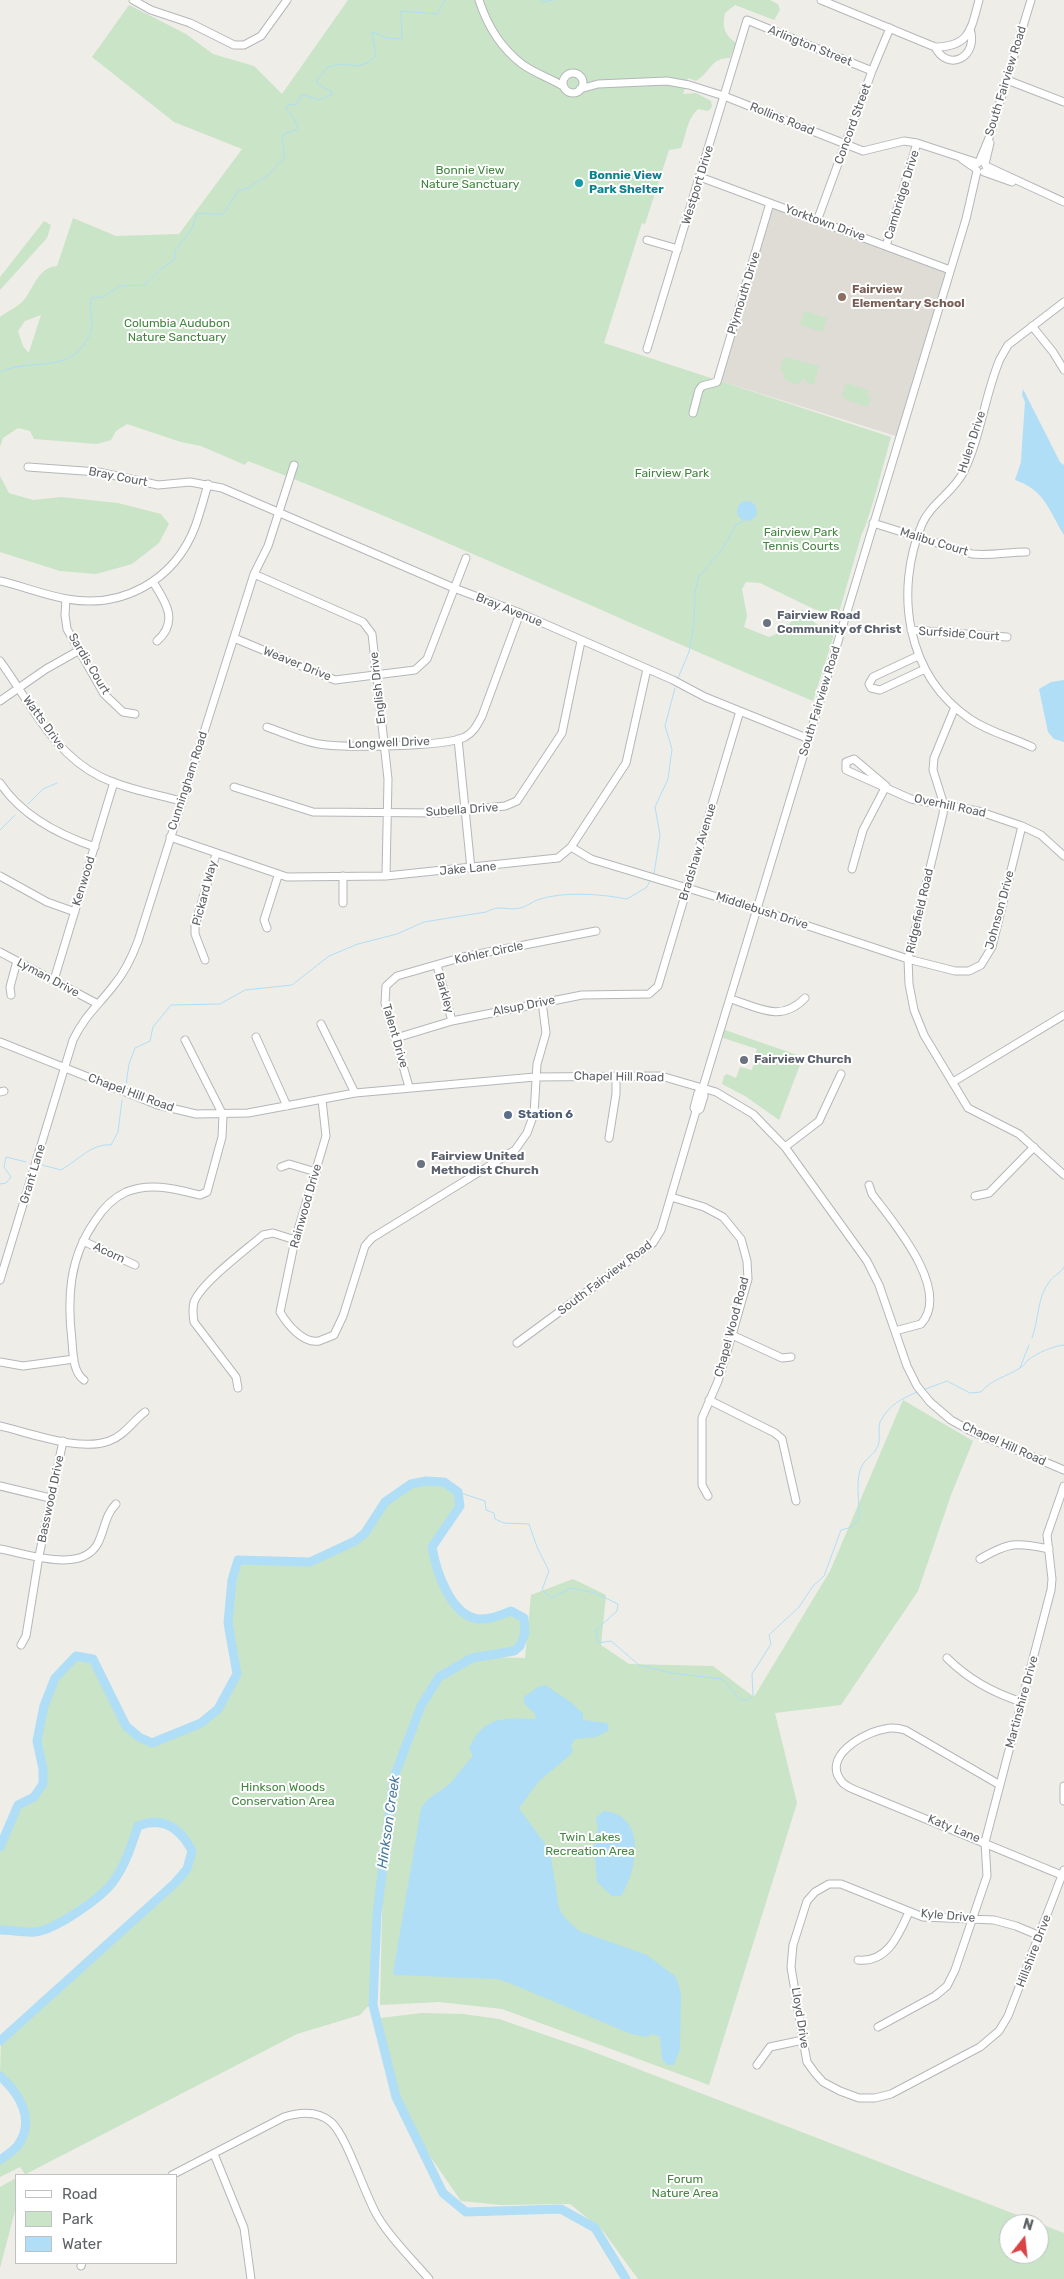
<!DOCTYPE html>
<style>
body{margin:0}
#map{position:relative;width:1064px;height:2279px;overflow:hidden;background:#efede7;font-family:Rubik,sans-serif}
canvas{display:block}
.legend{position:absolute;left:15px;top:2174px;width:162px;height:90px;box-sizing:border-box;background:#fff;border:1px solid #bfc1c2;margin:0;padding:6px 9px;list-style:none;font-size:15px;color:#5f6366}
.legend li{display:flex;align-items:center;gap:10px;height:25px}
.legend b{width:25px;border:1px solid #bfc1c2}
.north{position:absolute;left:999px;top:2214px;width:50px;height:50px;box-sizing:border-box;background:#fff;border:1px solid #bfc1c2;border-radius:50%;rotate:16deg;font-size:14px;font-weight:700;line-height:20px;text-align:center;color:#5f6366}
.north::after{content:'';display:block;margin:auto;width:18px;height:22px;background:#d94445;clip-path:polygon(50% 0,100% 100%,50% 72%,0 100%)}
</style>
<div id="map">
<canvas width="1064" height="2279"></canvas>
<ul class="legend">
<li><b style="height:6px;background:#fff"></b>Road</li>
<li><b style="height:14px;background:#c9e4c7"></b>Park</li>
<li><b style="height:14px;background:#b0def7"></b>Water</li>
</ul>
<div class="north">N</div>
</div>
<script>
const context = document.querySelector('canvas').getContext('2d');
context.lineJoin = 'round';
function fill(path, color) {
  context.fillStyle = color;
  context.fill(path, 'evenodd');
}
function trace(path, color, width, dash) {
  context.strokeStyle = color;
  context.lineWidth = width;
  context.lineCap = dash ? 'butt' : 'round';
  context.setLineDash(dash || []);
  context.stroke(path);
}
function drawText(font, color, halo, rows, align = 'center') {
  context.font = font + ' Rubik,sans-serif';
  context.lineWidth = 4;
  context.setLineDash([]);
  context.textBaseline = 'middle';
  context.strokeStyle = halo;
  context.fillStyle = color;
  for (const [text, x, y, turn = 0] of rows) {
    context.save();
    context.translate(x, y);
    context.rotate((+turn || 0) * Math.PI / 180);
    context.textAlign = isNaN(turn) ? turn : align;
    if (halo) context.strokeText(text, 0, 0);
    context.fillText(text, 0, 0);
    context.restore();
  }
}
fill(new Path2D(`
 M770,203L950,270L899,437L717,380Z`), '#dfdcd6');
fill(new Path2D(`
 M348,0H770L778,4L780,10L774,20L735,5L725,13C722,27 724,34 736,43L730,58C711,57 711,72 696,81L688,78L683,94L696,93L711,101L712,107L708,111L698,109C686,121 687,133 681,148L669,150L645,224L642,223L604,343L891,437C887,451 867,529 862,533L838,616L814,609L760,583L746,582L742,589L747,616L744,627L769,637L786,630L790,633L792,631L788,625L802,610L808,613C813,625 820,627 833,629V638L813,701C623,622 439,535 248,461L245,465L201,446L181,442L127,424L116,431L111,440L97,444L34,439L30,431L18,428L3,438L0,447V317C7,312 17,307 23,301C33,290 38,267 57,266L73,218L116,236L179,234L242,149L174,122L92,57L129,5L186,34L213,54L254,66L282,94ZM41,315L29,352H28L23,346L18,331L25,321Z
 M44,221L51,225L47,238L0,290V277Z
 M804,311L827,318L823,332L800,325Z
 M784,357L819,366L814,385L807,383L804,378L796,385L783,378L785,375L780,369Z
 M846,383L869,390L867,396L871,397L868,407L846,400L842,396Z
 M0,476L9,493L33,500L61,497L118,503L161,514L169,524L159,543L132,564L96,574L60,571L0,552Z
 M722,1029L803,1057L779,1120L745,1096L722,1084L724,1076L727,1074L736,1078L740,1067L752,1070L757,1049L720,1037Z
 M903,1400L973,1441L951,1495L918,1591L841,1705L775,1713L797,1803L709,2085L502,2009L439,2002L380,2005L383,1873L377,1914L373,2005L367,2007L360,2015L297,2034L24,2175H22L25,2174L20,2167L0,2177V2160C5,2156 14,2151 18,2145C36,2120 19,2092 0,2076L1,2040L83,1969L175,1883L187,1869L192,1851C180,1828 164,1816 138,1825C132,1844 126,1863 115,1879C104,1897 55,1930 35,1932C24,1933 11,1930 0,1930V1847L18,1805L34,1797L43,1784V1769L37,1741L44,1706L55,1678L76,1656L93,1659L126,1726L139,1737L152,1743L201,1723L218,1709L237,1674L228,1623L232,1580L238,1560L310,1562L355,1541L365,1533L385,1502L411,1484L426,1481L444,1482L458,1492L460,1506L432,1547C436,1570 450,1615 478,1619C490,1620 500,1615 511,1611L524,1618C526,1671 490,1643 462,1664L488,1657L525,1658L531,1595L573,1579L606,1595L601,1645L629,1664L713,1666L754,1697L830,1571ZM400,1762H401L387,1845L394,1777Z
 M422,2013L463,2014L499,2019L586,2049L1064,2233V2279H638L603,2231L570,2204L501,2205L461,2201L427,2152L394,2090L380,2018ZM1009,2224H1039V2254H1009Z
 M16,2178V2207L0,2268V2187Z`), '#c9e4c7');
fill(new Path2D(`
 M1023,389L1060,462L1064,465V535C1049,511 1045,490 1015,480L1021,462L1022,444L1025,402L1022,395Z
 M737 511a10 10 0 1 1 20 0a10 10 0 1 1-20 0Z
 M1064,680V742L1054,739L1048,732L1039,689L1051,682Z
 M545,1685L572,1703L583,1714V1720L607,1723L609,1730L596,1737L575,1739L571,1746L573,1751L569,1756L539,1781L519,1808L550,1851L559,1908L564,1917L579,1931L647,1955L676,1977L681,1994L680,2049L674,2065H667L662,2059L660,2037L653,2034L646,2037L631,2034L507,1982L496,1979L396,1975L393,1973L421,1809C429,1794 443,1792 453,1780C460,1772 465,1764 473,1756L469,1748C485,1715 503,1718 536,1719L535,1714L524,1703V1697L538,1687Z
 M603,1811C647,1814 638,1870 621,1896H612L597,1882L594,1847L598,1826L596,1818Z`), '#b0def7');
trace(new Path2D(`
 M540,0L542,2L554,0
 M0,372C31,357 70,376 89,336C96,323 87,310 92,298L103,297L120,286L145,285L160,270L175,259V251L191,230L197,214C207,212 214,215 223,214L239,190L250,188C255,181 261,181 267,176C274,170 277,163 285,158L282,138L284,134L296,130L298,125L286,108L289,104L295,105L299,102L300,97L303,95L319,100L331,95L332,92L318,84L317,80L328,67L340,64L357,66L367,63L376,56L372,32L387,38L402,39L401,11L437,14L445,0
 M678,678L689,652L694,625L695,592L699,576L721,551L736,525L744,521
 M28,804L43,789L57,783
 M0,830L15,815
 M654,874L660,835L655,807L668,779L672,749L665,726L675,688
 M126,1085L129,1064L135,1048L150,1041L153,1027L171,1005L220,1004L245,990L292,985L329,956L358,944L397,934L424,922L486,912C500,904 506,911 520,908C526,907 532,902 537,900C564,891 600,894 627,899L647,887L650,881
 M42,1165L61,1170C77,1161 92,1143 111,1145L118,1132L122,1100
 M0,1184L6,1183L11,1177L4,1167L6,1157L26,1162
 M1032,1338C1039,1320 1037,1296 1050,1281C1054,1275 1060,1274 1064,1267
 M1020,1368L1029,1345
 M923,1390L947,1381L970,1393L981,1392C992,1379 1006,1377 1020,1368C1024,1366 1025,1363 1028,1360C1037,1353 1053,1346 1064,1345
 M458,1492L485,1501L486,1510L494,1513L495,1519L504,1523L529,1524L537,1547L549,1571L542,1590L551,1598L571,1588L595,1593L618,1604L617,1611L596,1630L598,1643L611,1641L639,1665L671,1673L722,1679L741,1700H748L753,1696L752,1674L771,1644L769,1635L799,1607L813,1586L824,1576L841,1530L852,1527L859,1518C860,1502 854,1478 863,1464C869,1455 876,1455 879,1442C880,1436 878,1428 880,1422C889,1404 902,1399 919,1391`), '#b0def7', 1);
trace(new Path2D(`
 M0,1847L18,1805L34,1797L43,1784V1769L37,1741L44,1706L55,1678L76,1656L93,1659L126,1726L139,1737L152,1743L201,1723L218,1709L237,1674L228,1623L232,1580L238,1560L310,1562L355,1541L365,1533L385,1502L411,1484L426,1481L444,1482L458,1492L460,1506L432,1547C436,1570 450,1615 478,1619C490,1620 500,1615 511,1611L524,1618L525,1633L520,1646L514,1651L472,1658L439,1677L421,1706L394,1777L377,1914L373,2005L396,2097L443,2193L466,2212L561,2209L595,2228L626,2279
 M0,1930C11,1930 24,1933 35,1932C55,1930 104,1897 115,1879C126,1863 132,1844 138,1826C163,1816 180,1828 192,1851L187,1869L175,1883L0,2041
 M0,2076C19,2093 36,2120 18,2145C14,2151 5,2156 0,2160`), '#b0def7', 9);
const minor = new Path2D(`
 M133,0L151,10L190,23L234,45H244L261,36L287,0
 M479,0C487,25 501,48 522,64C534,73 550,78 563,86
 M821,0L935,47C970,47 971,29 979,0
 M935,47C948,73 979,57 970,29
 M563 83a10 10 0 1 1 20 0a10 10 0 1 1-20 0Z
 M1007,80L1064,102
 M580,89L598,84L667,81L689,85L724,96L863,151L904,141L917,143L978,163
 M962,159L975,168
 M979,162L989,138L1031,0
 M985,164L990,143
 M986,166L1064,202
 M984,172L1012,182
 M700,177L950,270
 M817,221L872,71L890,28
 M647,240L678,249
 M886,246L917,143
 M1032,326L1053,352L1064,370
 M647,349L747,20L872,71
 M693,413L699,390L702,386L717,382L770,203
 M28,467L98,472L158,485L190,482L222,488L454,588L520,613L673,680L705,697L809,739
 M873,523L972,554C990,556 1008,552 1026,552
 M254,574L363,622L372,634L388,779L386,876
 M0,581C22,586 44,595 67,599C122,609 174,581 195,527C200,513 204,498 208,484
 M153,582C166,602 179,622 157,641
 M66,599L65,615L67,629L104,694L123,712L135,714
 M911,630L1007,637
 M234,638L335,680L415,670L427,659L466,558
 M918,656L873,677L869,684L871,688L880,690L925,669
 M0,661C30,702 53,754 101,777C126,789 155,794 181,801
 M0,701L46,669L78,651
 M955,707L934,758L933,770L944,805L943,814L908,959L909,984L914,1010L924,1035L968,1108L1019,1134L1064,1175
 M267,727C284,733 302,741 319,744C343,748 445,747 465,737C474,732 477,725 482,716L520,613
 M458,739L471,869
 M1032,747C1011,737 989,732 970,719C906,675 894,592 922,524C931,503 954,492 964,471C981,436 985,394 1000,359L1008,345L1064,302
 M0,783C22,816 59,835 95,847
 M886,786L854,759L846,762V770L911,799L978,811L1022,826L1041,835L1064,856
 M234,787L313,812L439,813L505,806L517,801L562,733L581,641
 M170,837L287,877L386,876L558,858L571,847L626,763L647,669
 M571,847L591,859L757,909L908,959L955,971H969L981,965L992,947L1022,826
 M852,869L863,830L886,786
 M0,876L47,902L75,912
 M343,903V876
 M267,928L264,920L278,876
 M0,952L96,1003
 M205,960L195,934V925L216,854
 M437,965L452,1021
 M54,980L114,782
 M11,995L10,987L17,961
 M731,999C759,1008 781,1023 805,998
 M321,1024L355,1093
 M256,1037L287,1106
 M396,1038L452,1021L582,995L649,994L658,986L740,711
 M0,1042L158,1105L196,1114L248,1113L355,1093L535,1077L661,1076L716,1092L753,1114L785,1147L867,1261L879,1285L907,1366L917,1386L930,1402L951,1420L969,1430L1064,1470
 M953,1082L1064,1015
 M409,1087L385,1003L386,986L397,976L463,957L596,931
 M0,1092L4,1091
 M322,1100L326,1136L295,1240L280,1312C287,1324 303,1344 319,1341C324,1339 329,1337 334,1335L343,1316L365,1246L372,1238L515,1150L527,1133L534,1114L537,1064L546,1033L542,1002
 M696,1111L694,1108L698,1093L703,1087L966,219L977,171
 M609,1138L616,1094V1076
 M785,1147L819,1121L841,1074
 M281,1167L289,1164L316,1172
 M869,1185L872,1194C893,1222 952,1290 921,1324L895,1331
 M975,1196L989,1193L1034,1147
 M671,1197L704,1207L723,1217L741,1239L747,1261L748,1279L732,1335L718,1381L702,1418V1485L708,1496
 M83,1241L135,1265
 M0,1280L73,1040C85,1015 98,1006 114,985C125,972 132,957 138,941L254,574L268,546L294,465
 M732,1335L782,1358L791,1357
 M517,1343L653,1243L661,1230L696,1111L700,1109L704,1096L703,1087
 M0,1362L23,1366L74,1359
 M84,1380C73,1372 73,1354 72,1341C67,1298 69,1258 95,1221C102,1210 113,1198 126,1192C151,1182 175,1189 200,1195L207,1192L222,1137L223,1115L185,1040
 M238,1388L236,1377L194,1322C193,1315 192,1309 194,1302C202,1282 246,1250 263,1235L273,1233L295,1240
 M709,1400L775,1433L782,1439L796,1501
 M0,1426C30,1433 80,1452 109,1441C124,1436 133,1421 145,1412
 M0,1486L50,1498
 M0,1549C28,1554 82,1574 98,1543C105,1529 105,1515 116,1504
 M980,1559C1009,1542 1016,1542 1049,1549
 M21,1645L26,1636L39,1556L63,1441
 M947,1658C968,1679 993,1693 1022,1702
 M1000,1785L905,1730C898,1728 892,1727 885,1729C865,1732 819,1757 843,1783C847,1787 855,1790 860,1792L1064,1876
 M1064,1786V1801
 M1040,1936L1016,1926L994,1920L923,1917L841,1884H829L815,1892L807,1901L793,1945L791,1967L803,2040L807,2062L815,2073L823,2082L840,2091L859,2098H875L891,2094L980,2047L999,2031L1008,2016L1064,1870
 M858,1960C888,1963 899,1934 909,1912
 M878,2027L935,1996L947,1986L955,1970L987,1876L985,1842L1051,1590L1052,1579L1047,1535L1064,1486
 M757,2065L770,2047L803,2040
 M214,2154L244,2228L251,2279
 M172,2175L284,2117C300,2112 317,2110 331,2122C347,2136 365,2196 378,2217C390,2238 413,2260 429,2279
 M81,2266L82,2263`);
trace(minor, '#b4b7ba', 9);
trace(minor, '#fff', 7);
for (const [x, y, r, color] of [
 [579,183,5,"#0f9aa8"],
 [842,297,5,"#8d6e63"],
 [767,623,5,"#6b7280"],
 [744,1060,5,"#6b7280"],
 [508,1115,5,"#5c6f8a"],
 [421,1164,5,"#6b7280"]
]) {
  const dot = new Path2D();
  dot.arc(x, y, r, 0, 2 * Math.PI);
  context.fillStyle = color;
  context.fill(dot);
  trace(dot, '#fff', 2);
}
drawText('12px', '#5f6366', '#fff', [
 ["Arlington Street",810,46,22],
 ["South Fairview Road",1006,81,-73],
 ["Rollins Road",782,119,22],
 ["Concord Street",853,124,-70],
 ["Westport Drive",698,185,-73],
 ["Cambridge Drive",902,195,-73],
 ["Yorktown Drive",825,223,20],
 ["Plymouth Drive",744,293,-73],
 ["Hulen Drive",972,442,-72],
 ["Bray Court",118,477,11],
 ["Malibu Court",934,542,17],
 ["Bray Avenue",509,610,22],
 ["Surfside Court",959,634,4],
 ["Sardis Court",89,664,59],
 ["Weaver Drive",297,664,22],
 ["English Drive",378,688,-96],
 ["South Fairview Road",820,701,-73],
 ["Watts Drive",44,723,54],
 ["Longwell Drive",389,743,-2],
 ["Cunningham Road",188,781,-72],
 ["Overhill Road",950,806,12],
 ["Subella Drive",462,810,-4],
 ["Bradshaw Avenue",698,852,-73],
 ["Jake Lane",468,869,-5],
 ["Kenwood",84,881,-73],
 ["Pickard Way",205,893,-75],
 ["Johnson Drive",1000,910,-75],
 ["Middlebush Drive",762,911,18],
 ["Ridgefield Road",920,911,-77],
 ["Kohler Circle",489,953,-12],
 ["Lyman Drive",48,978,28],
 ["Barkley",444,993,74],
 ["Alsup Drive",524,1006,-11],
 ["Talent Drive",395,1036,74],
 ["Chapel Hill Road",619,1077,1],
 ["Chapel Hill Road",131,1093,20],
 ["Grant Lane",33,1174,-73],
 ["Rainwood Drive",306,1206,-74],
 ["Acorn",109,1253,25],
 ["South Fairview Road",605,1278,-37],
 ["Chapel Wood Road",732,1327,-75],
 ["Chapel Hill Road",1004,1444,24],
 ["Basswood Drive",51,1499,-78],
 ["Martinshire Drive",1022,1702,-75],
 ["Katy Lane",954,1829,22],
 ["Kyle Drive",948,1916,5],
 ["Hillshire Drive",1034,1951,-69],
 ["Lloyd Drive",800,2018,81]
]);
drawText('12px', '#42853f', '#fff', [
 ["Bonnie View",470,171],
 ["Nature Sanctuary",470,185],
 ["Columbia Audubon",177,324],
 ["Nature Sanctuary",177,338],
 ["Fairview Park",672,474],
 ["Fairview Park",801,533],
 ["Tennis Courts",801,547],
 ["Hinkson Woods",283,1788],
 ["Conservation Area",283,1802],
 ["Twin Lakes",590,1838],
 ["Recreation Area",590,1852],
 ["Forum",685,2180],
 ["Nature Area",685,2194]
]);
drawText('bold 12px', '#0d838f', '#fff', [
 ["Bonnie View",589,176],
 ["Park Shelter",589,190]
], 'left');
drawText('bold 12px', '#785e54', '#fff', [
 ["Fairview",852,290],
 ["Elementary School",852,304]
], 'left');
drawText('bold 12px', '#5b616d', '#fff', [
 ["Fairview Road",777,616],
 ["Community of Christ",777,630],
 ["Fairview Church",754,1060],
 ["Fairview United",431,1157],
 ["Methodist Church",431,1171]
], 'left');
drawText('bold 12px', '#4e5e75', '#fff', [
 ["Station 6",518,1115]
], 'left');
drawText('italic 14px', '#4a7ba0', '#fff', [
 ["Hinkson Creek",389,1822,-82]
]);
</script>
